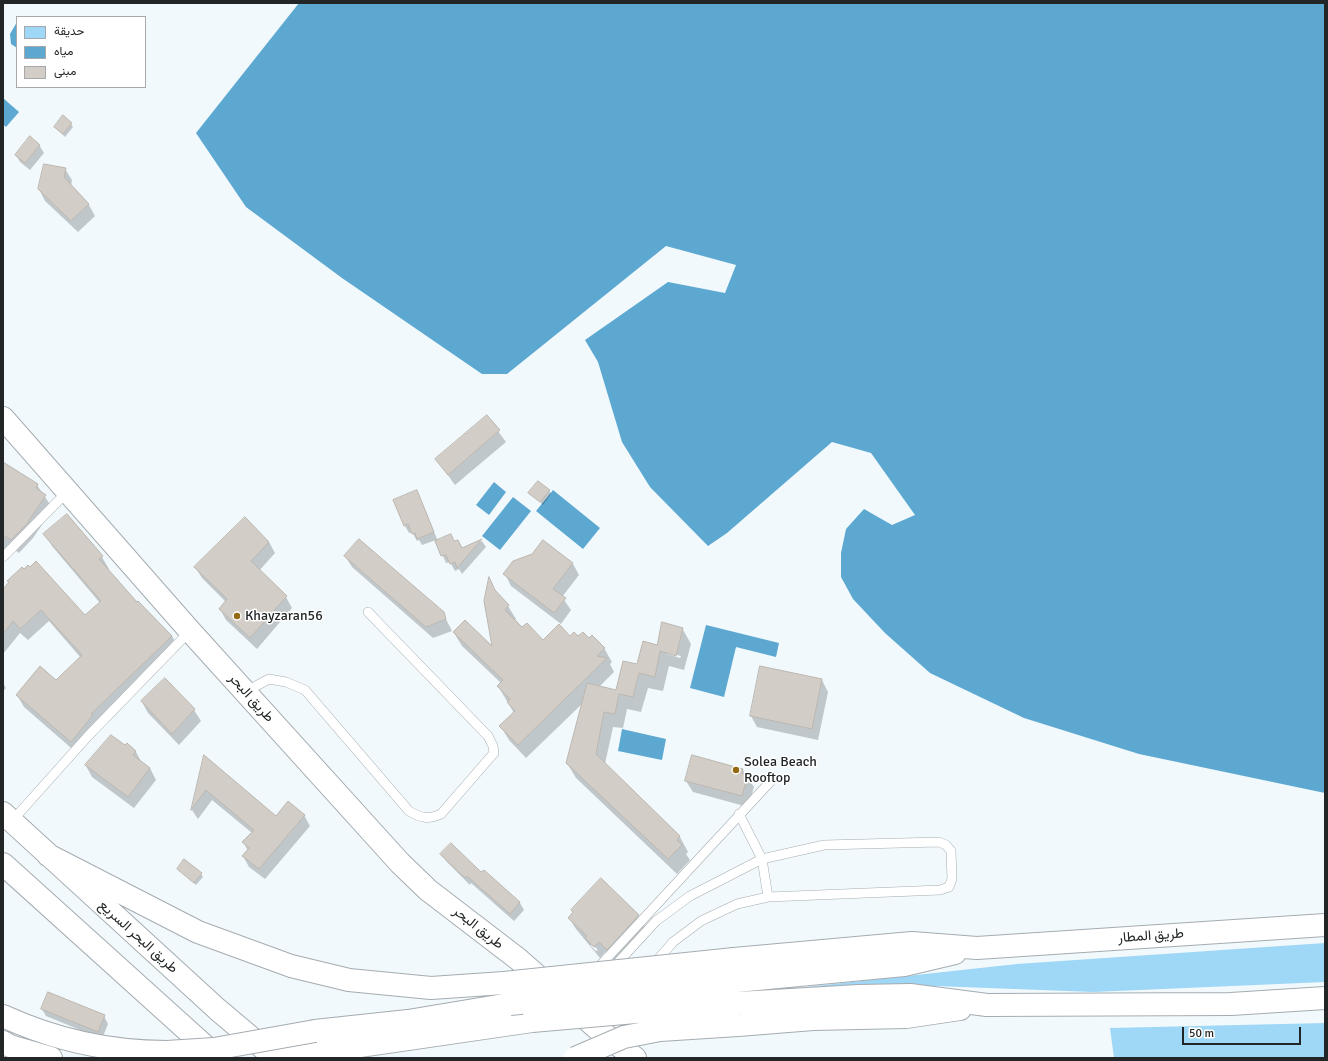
<!DOCTYPE html>
<meta charset="utf-8">
<style>
body{margin:0}
#map{position:relative;width:1328px;height:1061px;overflow:hidden;background:#f1f9fd;font-family:Signika,Vazirmatn,sans-serif}
canvas{display:block}
.frame{position:absolute;inset:0;border:4px solid #232627;pointer-events:none}
.legend{position:absolute;left:16px;top:16px;width:130px;height:72px;box-sizing:border-box;background:#fff;border:1px solid #a7a8a9;margin:0;padding:5px 7px;list-style:none;font-size:12px;color:#232627}
.legend li{display:flex;align-items:center;gap:8px;height:20px}
.legend b{width:20px;border:1px solid #a7a8a9}
.scale{position:absolute;left:1182px;top:1027px;width:119px;height:18px;box-sizing:border-box;border:2px solid #232627;border-top:0;padding-left:5px;font-size:12px;line-height:14px;white-space:nowrap;color:#232627;-webkit-text-stroke:3px #fff;paint-order:stroke}
</style>
<div id="map">
<canvas width="1328" height="1061"></canvas>
<div class="frame"></div>
<ul class="legend">
<li><b style="height:11px;background:#9fd7f6"></b>حديقة</li>
<li><b style="height:11px;background:#5ca8d1"></b>مياه</li>
<li><b style="height:11px;background:#d2cdc6"></b>مبنى</li>
</ul>
<div class="scale">50 m</div>
</div>
<script>
const context = document.querySelector('canvas').getContext('2d');
context.lineJoin = 'round';
function fill(path, color) {
  context.fillStyle = color;
  context.fill(path, 'evenodd');
}
function trace(path, color, width, dash) {
  context.strokeStyle = color;
  context.lineWidth = width;
  context.lineCap = dash ? 'butt' : 'round';
  context.setLineDash(dash || []);
  context.stroke(path);
}
function drawText(font, color, halo, rows, align = 'center') {
  context.font = font + ' Signika,Vazirmatn,sans-serif';
  context.lineWidth = 3;
  context.setLineDash([]);
  context.textBaseline = 'middle';
  context.strokeStyle = halo;
  context.fillStyle = color;
  for (const [text, x, y, turn = 0] of rows) {
    context.save();
    context.translate(x, y);
    context.rotate((+turn || 0) * Math.PI / 180);
    context.textAlign = isNaN(turn) ? turn : align;
    if (halo) context.strokeText(text, 0, 0);
    context.fillText(text, 0, 0);
    context.restore();
  }
}
fill(new Path2D(`
 M1325,943V982L1093,992L936,986L806,987L1017,964Z
 M1325,1023V1058H1114L1110,1028Z`), '#9fd7f6');
fill(new Path2D(`
 M299,3H1325V793L1139,754L1024,718L930,673L885,633L853,599L841,577V553L846,529L864,509L892,525L915,515L871,453L832,442L727,533L708,546L650,487L622,442L598,362L585,340L668,282L725,293L736,265L666,246L507,374H482L342,278L246,207L196,133Z
 M17,22V48L11,44L10,34Z
 M3,98L19,112L6,127L3,124Z
 M494,482L506,492L489,515L476,505Z
 M553,490L600,528L583,549L536,511Z
 M513,497L531,511L500,550L482,536Z
 M706,625L779,643L776,657L736,647L724,697L690,688Z
 M622,729L666,739L662,760L618,751Z`), '#5ca8d1');
fill(new Path2D(`
 M71,124L73,127L65,137L55,127Z
 M39,145L44,153L30,170L20,162L16,155Z
 M65,169L72,180L71,186L89,205L95,216L78,232L45,201L39,189Z
 M487,416L506,442L455,485L436,459Z
 M3,463L37,485L53,509L33,538L19,553L8,545L3,551Z
 M549,490L551,494L543,505L530,493Z
 M417,492L438,541L455,542L458,541L463,549L482,541L486,547L462,574L459,569L455,571L450,562L446,563L436,540L422,545L419,540L417,541L412,532L409,533L405,526Z
 M67,515L102,557L109,569L108,570L137,603L138,602L172,636L179,649L98,726L78,754L24,707L17,695L56,682L81,658L49,621L28,640L20,633L3,654V594L85,617L100,603L52,546L45,534Z
 M543,541L573,564L579,575L562,597L571,610L561,624L511,586L505,574L532,555Z
 M269,542L275,553L259,571L286,597L292,608L257,649L226,620L220,609L226,602L202,578L195,567Z
 M345,556L443,613L452,631L433,638L352,567Z
 M489,580L498,595L508,606L516,619L515,621L522,629L543,641L578,638L604,648L612,662L610,664L614,672L599,687L616,691L638,665L658,646L682,628L691,644L684,670L669,666L663,691L648,688L641,712L627,709L623,728L613,727L605,764L680,837L688,852L686,854L690,860L677,874L576,778L567,763L583,703L526,758L509,740L501,727L514,713L498,686L501,683L462,646L454,633L493,649ZM667,652L681,656L680,658L667,654Z
 M760,668L822,680L828,692L818,740L757,727L751,716Z
 M3,683L6,688L3,691Z
 M142,702L194,710L201,721L179,745L148,713Z
 M127,744L136,752L142,763L150,768L156,780L134,808L92,777L86,766Z
 M204,757L276,817L304,815L310,826L265,879L249,867L243,856L248,851L244,843L252,833L212,800L198,819L192,810Z
 M742,769L754,787L748,807L693,792L686,781Z
 M441,854L481,874L484,871L520,903L524,910L514,921L471,883L470,885L446,861Z
 M178,869L201,874L203,877L196,885Z
 M638,916L645,927L614,960L605,952L600,958L576,929L569,918ZM591,943L598,950L596,951L591,946Z
 M42,1009L104,1016L108,1024L102,1039L46,1016Z`), '#0003');
const building = new Path2D(`
 M63,115L72,123L63,134L54,127Z
 M30,136L40,145L25,163L15,155Z
 M44,164L66,168L64,177L89,204L71,221L38,189Z
 M487,415L500,430L448,475L435,459Z
 M3,462L38,484L36,488L46,495L26,525L11,540L3,535Z
 M538,481L550,490L540,502L528,493Z
 M417,490L434,532L417,539L415,533L412,534L408,524L404,526L393,500Z
 M67,514L103,556L99,559L137,602L138,601L172,636L91,714L93,715L71,742L16,695L40,666L56,680L82,655L41,610L20,629L13,621L3,634V589L9,582L7,581L22,567L24,569L28,565L30,567L36,561L85,615L101,601L43,534Z
 M245,517L269,542L251,561L287,596L250,638L219,609L227,599L194,567Z
 M451,534L454,541L458,540L462,548L482,539L457,568L455,562L450,564L446,555L441,556L435,541Z
 M359,539L444,612L446,619L426,627L344,556Z
 M543,540L573,563L553,589L566,598L554,613L503,574L513,561L532,554Z
 M489,577L495,590L509,605L505,610L522,627L527,623L543,640L559,624L570,636L574,632L578,636L583,632L589,638L592,635L605,648L597,656L607,658L518,745L499,726L515,711L507,702L510,699L497,686L503,680L453,632L465,620L492,646L484,601Z
 M662,622L683,628L676,656L660,651L655,677L639,673L633,697L619,694L615,714L604,712L596,754L680,836L677,840L682,845L668,859L566,763L587,683L616,690L623,661L637,664L643,641L657,645Z
 M760,666L822,679L812,729L750,716Z
 M165,678L195,709L172,734L141,701Z
 M111,735L125,745L127,743L136,751L133,755L150,768L128,797L85,765Z
 M204,755L276,816L288,801L305,815L259,869L242,856L249,848L242,842L254,830L206,790L191,810Z
 M692,755L743,769L742,774L748,775L742,796L685,781Z
 M451,843L481,872L484,870L520,902L510,914L467,876L465,878L440,854Z
 M184,859L202,873L194,883L177,869Z
 M601,878L639,915L607,950L599,942L594,947L585,938L587,936L568,918L573,912L571,910Z
 M48,992L105,1015L98,1032L41,1009Z`);
fill(building, '#d2cdc6');
trace(building, '#bbb7b0', 1);
const lane = new Path2D(`
 M3,557L68,491
 M245,692L269,679L286,682L305,690L409,811C421,818 428,820 441,814L494,753L493,746L488,736L368,612
 M739,814L762,859L768,897
 M12,821L89,735L190,631
 M612,969L656,921L690,896L762,859L824,845L939,842L946,845L951,851L952,879L949,887L940,890L768,897L737,904L701,921L673,942L654,964
 M596,970L770,782`);
const highway = new Path2D(`
 M3,418L190,631L400,863L428,890L518,959L599,1030L635,1058
 M3,813L217,1009L275,1058
 M48,855L198,932L291,966L349,980L431,988L504,983
 M3,864L218,1058
 M734,959L912,943L977,948L1325,925
 M736,981L904,965L955,953
 M739,1003L859,996L910,995L987,1005L1231,1004L1325,998
 M3,1016C55,1040 110,1052 167,1052
 M738,1025L813,1019L906,1017L960,1009
 M315,1031L408,1021L510,1004
 M3,1042L10,1046L51,1058
 M278,1058L532,1021`);
trace(lane, '#a5acb1', 10);
trace(highway, '#a5acb1', 24);
trace(lane, '#fff', 9);
trace(highway, '#fff', 22);
const highwayBridge = new Path2D(`
 M504,983L734,959
 M510,1004L736,981
 M532,1021L739,1003
 M167,1052L214,1049L315,1031
 M575,1058L624,1037L660,1030L738,1025`);
trace(highwayBridge, '#a5acb1', 24, []);
trace(highwayBridge, '#fff', 22);
for (const [x, y, r, color] of [
 [237,616,4,"#936913"],
 [736,770,4,"#936913"]
]) {
  const dot = new Path2D();
  dot.arc(x, y, r, 0, 2 * Math.PI);
  context.fillStyle = color;
  context.fill(dot);
  trace(dot, '#fff', 1.5);
}
drawText('14px', '#232627', '#fff', [
 ["Khayzaran56",245,616],
 ["Solea Beach",744,762],
 ["Rooftop",744,778]
], 'left');
drawText('14px', '#232627', '#fff', [
 ["طريق البحر",251,698,48],
 ["طريق البحر",478,928,38],
 ["طريق المطار",1151,936,-4],
 ["طريق البحر السريع",138,937,42]
]);
</script>
